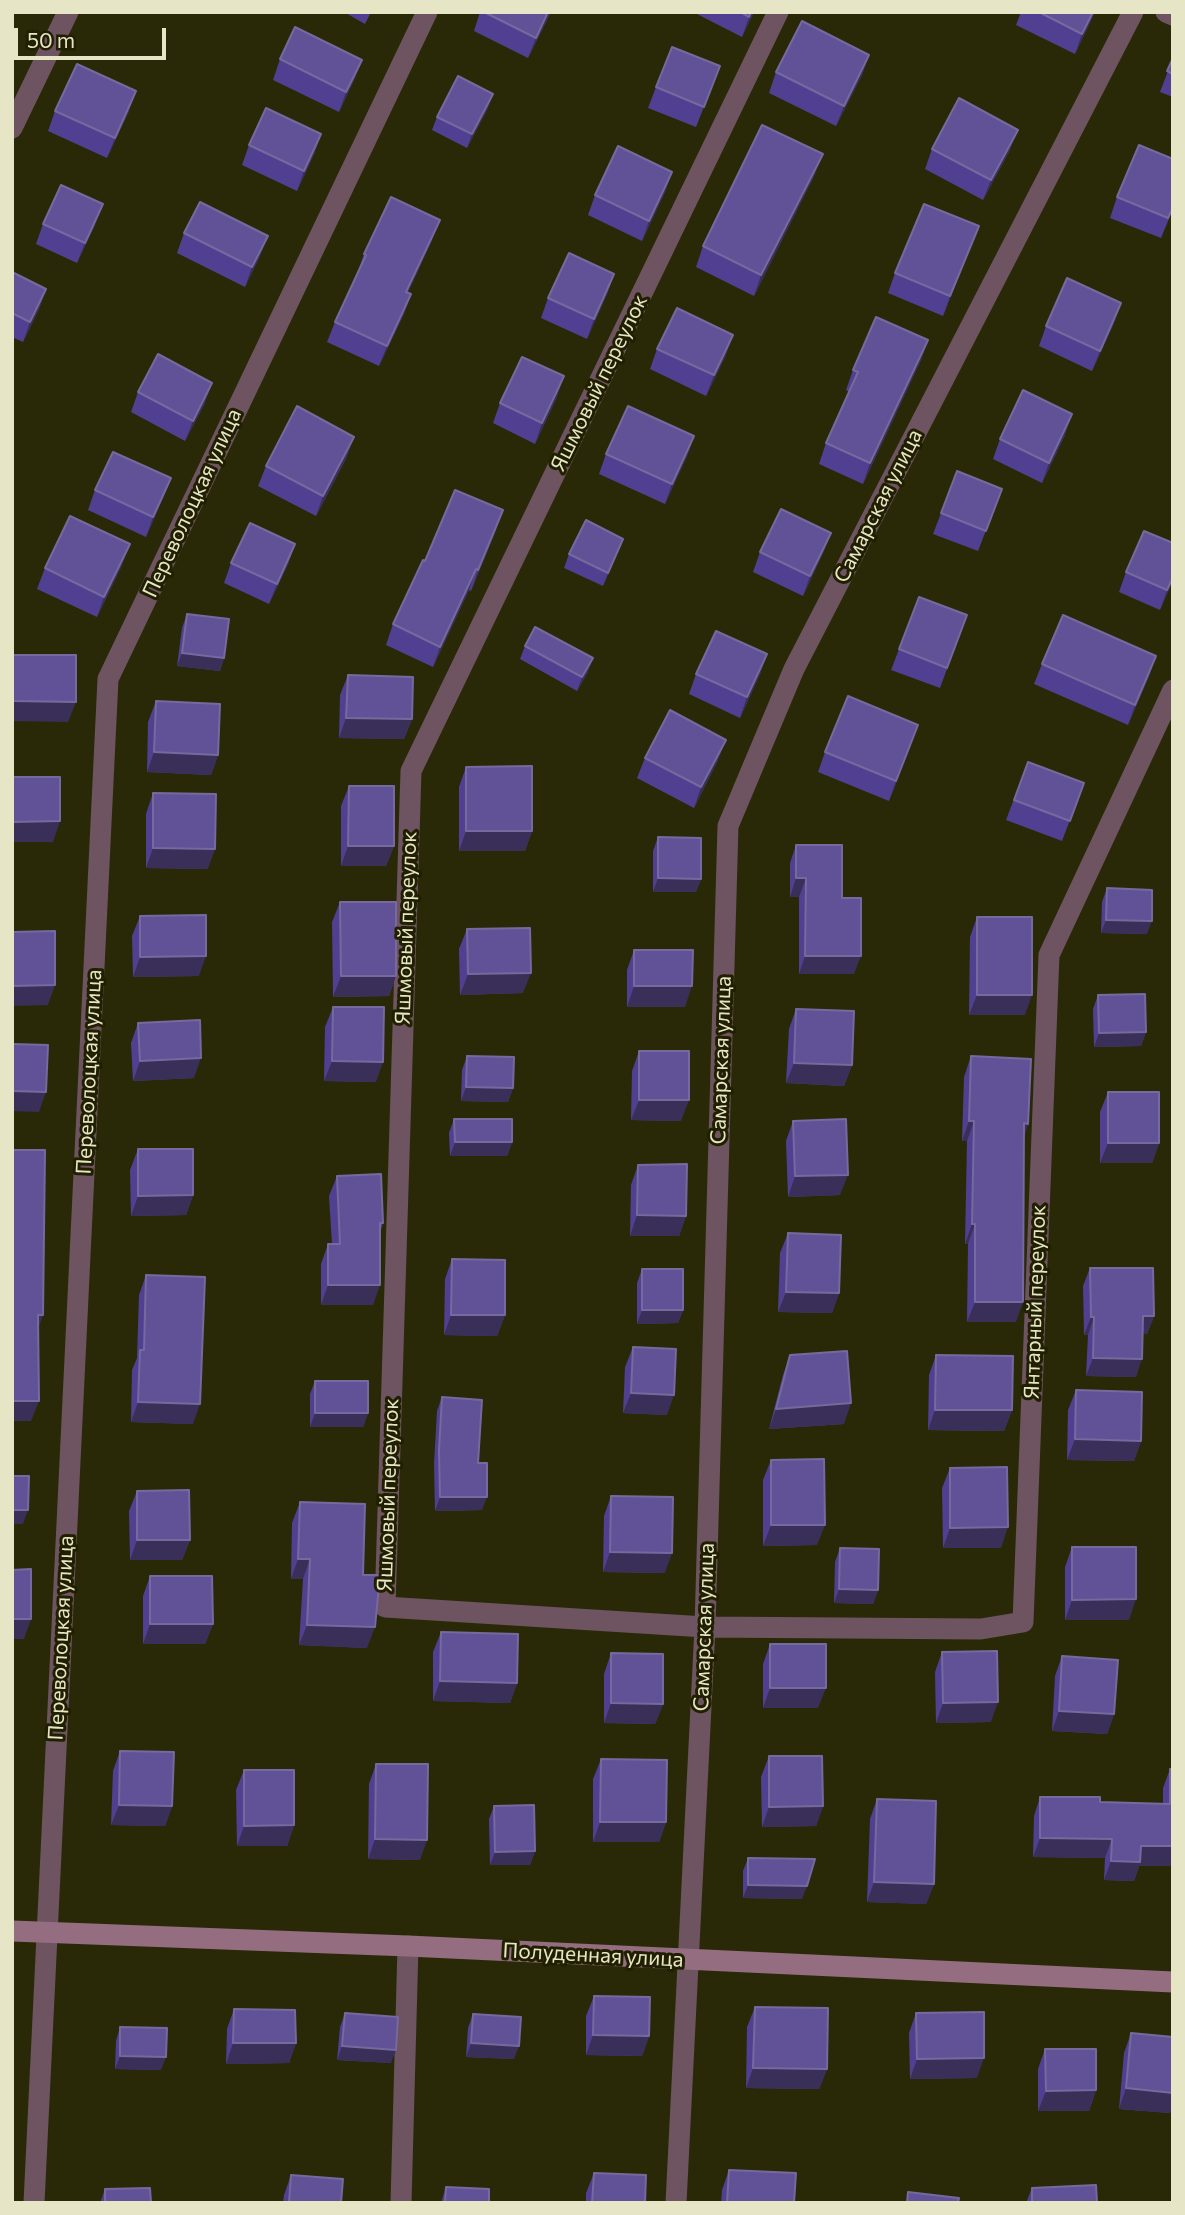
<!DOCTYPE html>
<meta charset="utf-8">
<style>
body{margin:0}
#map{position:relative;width:1185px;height:2215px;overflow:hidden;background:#292908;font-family:Commissioner,sans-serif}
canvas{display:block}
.frame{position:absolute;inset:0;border:14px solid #e6e6c7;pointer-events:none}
.scale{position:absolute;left:14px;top:28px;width:152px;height:32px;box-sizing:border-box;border:4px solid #e6e6c7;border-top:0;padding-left:9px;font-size:21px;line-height:24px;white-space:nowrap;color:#e6e6c7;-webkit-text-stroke:5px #201f00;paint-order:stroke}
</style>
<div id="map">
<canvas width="1185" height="2215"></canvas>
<div class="frame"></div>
<div class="scale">50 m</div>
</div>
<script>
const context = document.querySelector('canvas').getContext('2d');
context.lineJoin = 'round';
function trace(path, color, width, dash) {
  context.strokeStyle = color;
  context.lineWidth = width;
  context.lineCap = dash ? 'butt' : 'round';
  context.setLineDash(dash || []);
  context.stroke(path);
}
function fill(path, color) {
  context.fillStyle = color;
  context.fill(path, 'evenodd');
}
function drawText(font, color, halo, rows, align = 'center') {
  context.font = font + ' Commissioner,sans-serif';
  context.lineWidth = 6;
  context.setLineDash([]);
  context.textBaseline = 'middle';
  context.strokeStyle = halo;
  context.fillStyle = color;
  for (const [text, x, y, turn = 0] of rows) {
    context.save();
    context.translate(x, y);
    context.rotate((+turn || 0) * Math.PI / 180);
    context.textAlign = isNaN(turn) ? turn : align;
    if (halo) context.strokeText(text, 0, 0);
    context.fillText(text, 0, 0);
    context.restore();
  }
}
trace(new Path2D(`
 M778,12L411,771L385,1607L705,1627L981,1629L1023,1622L1049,955L1173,690
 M1166,12L1173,15
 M12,128L68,12
 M34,2203L108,679L427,12
 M401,2203L408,1946
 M676,2203L705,1627L728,826L794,669L1133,12`), '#6d5460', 21);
trace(new Path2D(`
 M12,1931L408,1946L1173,1982`), '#946d80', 21);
fill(new Path2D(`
 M344,12H371L365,24Z
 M480,12H551L528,58L474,31Z
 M693,12H754L742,37Z
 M1021,12H1095L1075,54L1016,25Z
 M869,55L862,75L836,126L769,93L776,72Z
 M1173,58V97L1160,92Z
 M280,59L362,60L354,80L339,112L273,80Z
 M720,66L696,127L648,108L656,87Z
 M488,108L467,148L432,130L437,117Z
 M55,111H129L107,158L48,131Z
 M321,134L314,154L297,191L242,165L249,145Z
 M932,149L1010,150L983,200L925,169Z
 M672,172L665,192L642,241L588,215L595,195Z
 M815,174L754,296L696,267L703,246Z
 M1117,197L1173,209L1161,238L1110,218Z
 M43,224L95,225L77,263L36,244Z
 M979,226L943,316L888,293L895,273Z
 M184,233L260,256L245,287L177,253Z
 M432,240L408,292L411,294L404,314L379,366L327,342L335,322L357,274L364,254Z
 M12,272L46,289L39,309L23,342L12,337Z
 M614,274L607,294L587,339L541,318L548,298Z
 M1114,323L1092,371L1039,346L1046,326Z
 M928,340L921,360L863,484L819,464L826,443L849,392L846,390L853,370Z
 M657,349L726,355L706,396L650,369Z
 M138,392L205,403L185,441L131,412Z
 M557,397L535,444L493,423L500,403Z
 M1065,435L1042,483L993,459L1000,439Z
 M694,436L687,456L665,504L599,474L606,454Z
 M347,457L316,516L258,486L266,466Z
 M957,471L1002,489L978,551L933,534Z
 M171,478L163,498L146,537L88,510L95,490Z
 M496,530L471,591L469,590L433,667L386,645L393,624L425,561Z
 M831,533L823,553L803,596L753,572L760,552Z
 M295,544L288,564L269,604L224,583L231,563Z
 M618,552L603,586L564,568L569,554Z
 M122,565L97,617L37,589L45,568Z
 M1126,572L1173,580L1160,610L1119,592Z
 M919,597L967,615L940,688L891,670Z
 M187,614L224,658L220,671L177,666L182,628Z
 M525,646L588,672L577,691L520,659Z
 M767,654L760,674L740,718L689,694L696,674Z
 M1156,656L1149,676L1128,725L1034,684L1042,664Z
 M348,675L412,719L404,739L339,738L340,695Z
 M156,701L218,755L211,775L147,772L148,722Z
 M911,745L889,801L818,772L825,752Z
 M645,758L718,760L694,808L637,778Z
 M1028,762L1084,783L1062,841L1006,820Z
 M466,767L532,831L525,851H459V787Z
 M349,786L394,846L386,866H341V806Z
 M153,793L208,869L146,868V814Z
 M658,837L701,879L696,892H653V851Z
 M796,845L854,974H799V897H790V863Z
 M1107,888L1147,934L1101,933L1102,902Z
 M340,902L396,976L389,996L333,997L332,922Z
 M140,916L199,976L133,977L132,936Z
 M977,917L1025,1015H969L970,937Z
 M467,929L523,993L460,995L459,949Z
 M634,950L685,1007H627V970Z
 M1098,995L1146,1032L1141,1046L1094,1047L1093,1009Z
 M333,1007L376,1082L324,1081L325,1027Z
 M796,1009L852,1065L844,1086L786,1083L789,1029Z
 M138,1023L194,1078L133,1081L131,1043Z
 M639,1051L681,1121L631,1120L632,1071Z
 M467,1056L513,1088L508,1102L461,1101L462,1070Z
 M971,1056L1028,1124L1024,1136L1016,1322H967L968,1244H965L967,1141H962L964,1077Z
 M1108,1092L1159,1143L1152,1163H1100V1112Z
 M454,1119L512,1142L507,1156H450L449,1133Z
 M793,1121L840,1195L788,1197L786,1141Z
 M138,1149L193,1195L186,1215L131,1216L130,1170Z
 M638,1165L686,1216L679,1236H630L631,1185Z
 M337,1176L383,1223L380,1233L373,1305H321V1264L328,1244H332L329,1196Z
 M788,1233L839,1293L832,1313L778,1312L780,1253Z
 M452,1259L505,1315L497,1336L444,1335L445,1279Z
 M1090,1268L1154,1316L1147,1334H1143L1136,1377L1086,1376L1088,1335H1084L1083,1286Z
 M642,1269L683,1310L678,1323L637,1324V1283Z
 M146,1275L193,1424L131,1422L132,1370L137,1358L139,1295Z
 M633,1347L667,1415L623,1413L625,1367Z
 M790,1355L844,1424L769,1429L783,1375Z
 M936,1355L1012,1410L1004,1431L928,1430L929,1375Z
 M315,1381L368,1413L363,1427H310V1394Z
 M1076,1390L1141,1441L1134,1461L1067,1460L1068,1410Z
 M442,1397L478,1463L482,1510L435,1511L434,1464L437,1411Z
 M771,1460L817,1545L763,1546V1480Z
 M950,1468L1001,1548H943L942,1488Z
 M137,1491L190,1540L182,1560H130L129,1511Z
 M611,1496L665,1573L603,1572L604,1516Z
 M300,1502L363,1575L367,1648L299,1645L303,1579H291L292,1523Z
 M1072,1547L1129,1620H1065V1567Z
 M840,1548L878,1590L873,1604L834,1603L835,1562Z
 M150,1576L213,1624L205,1644H143V1596Z
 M441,1632L517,1683L510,1703L433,1701V1652Z
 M770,1644L818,1708H763V1664Z
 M942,1652L991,1722L936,1723L935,1672Z
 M611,1653L663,1704L655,1724L604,1723V1674Z
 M1062,1656L1114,1714L1107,1734L1052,1731L1055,1676Z
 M120,1751L172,1806L165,1826L111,1825L113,1771Z
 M769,1756L823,1806L816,1826L762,1827L761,1777Z
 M601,1759L666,1822L659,1842H593V1779Z
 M376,1764L420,1860L368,1859L369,1784Z
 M1170,1769L1173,1866H1139L1134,1881L1104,1880L1105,1858L1033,1857L1034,1816L1040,1797L1100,1802L1163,1804V1788Z
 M244,1770L294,1825L287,1846H237L236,1790Z
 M877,1799L934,1884L926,1904L867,1902L870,1819Z
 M494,1806L535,1851L530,1865H490L489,1819Z
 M748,1858L802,1899L743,1898V1871Z
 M594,1996L649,2036L642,2056L586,2055V2016Z
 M755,2007L827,2069L819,2089L746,2088L747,2027Z
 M234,2009L296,2043L289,2063L226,2064L227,2029Z
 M345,2013L391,2063L337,2060L340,2027Z
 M916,2013L977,2078L910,2079L909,2033Z
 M473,2014L514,2059L466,2057L468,2028Z
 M120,2027L161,2070L115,2069L116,2041Z
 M1131,2033L1170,2113L1119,2109L1124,2053Z
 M1045,2049L1096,2090L1089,2111H1038V2069Z
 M729,2170L794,2203H721L722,2190Z
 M594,2173L645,2203H586V2193Z
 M291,2175L341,2203H283L284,2195Z
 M446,2187L489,2203H441Z
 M1032,2188L1097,2203H1026Z
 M105,2189L151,2203H100Z`), '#514091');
fill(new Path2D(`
 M548,12H551L528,58L536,38Z
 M751,12H754L742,37L749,17Z
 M1093,12H1095L1075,54L1082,34Z
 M869,55L862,75L836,126L844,106Z
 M362,60L354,80L339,112L346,92Z
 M136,91L129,111L107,158L115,138Z
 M493,94L488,108L467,148L472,134Z
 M1018,130L1010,150L983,200L991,180Z
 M321,134L314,154L297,191L304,171Z
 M823,154L815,174L754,296L761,275Z
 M672,172L665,192L642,241L649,221Z
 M103,204L95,225L77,263L85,243Z
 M440,220L432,240L399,312L406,292Z
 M979,226L971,247L943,316L950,296Z
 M268,236L260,256L245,287L252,267Z
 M614,274L607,294L587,339L594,319Z
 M46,289L39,309L23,342L30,322Z
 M411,294L404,314L379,366L387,346Z
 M1121,303L1114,323L1092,371L1100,351Z
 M733,335L726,355L706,396L714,375Z
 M928,340L921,360L863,484L870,463Z
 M564,376L557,397L535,444L542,423Z
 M212,383L205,403L185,441L193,421Z
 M1072,414L1065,435L1042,483L1049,463Z
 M694,436L687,456L665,504L672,484Z
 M354,437L347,457L316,516L323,496Z
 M171,478L163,498L146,537L153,517Z
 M503,510L496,530L471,591L478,570Z
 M831,533L823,553L803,596L810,576Z
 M623,539L618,552L603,586L608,573Z
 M130,544L122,565L97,617L104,597Z
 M295,544L288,564L269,604L277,584Z
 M476,569L469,590L433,667L440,647Z
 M1173,577V580L1160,610L1167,590Z
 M182,653L224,658L220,671L177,666Z
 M767,654L760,674L740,718L747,697Z
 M1156,656L1149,676L1128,725L1135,705Z
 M593,658L588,672L577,691L582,677Z
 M12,701L76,702L68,722L12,721Z
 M346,718L412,719L404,739L339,738Z
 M918,725L911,745L889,801L896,781Z
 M726,740L718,760L694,808L701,787Z
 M154,752L218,755L211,775L147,772Z
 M60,821L53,842H12V822Z
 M466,831H532L525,851H459Z
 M348,846H394L386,866H341Z
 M153,848L215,849L208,869L146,868Z
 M658,878L701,879L696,892H653Z
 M796,878H806L799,897H790Z
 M1106,920L1152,921L1147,934L1101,933Z
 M206,956L199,976L133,977L140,957Z
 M805,956H861L854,974H799Z
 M531,973L523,993L460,995L468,974Z
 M341,976H396L389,996L333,997Z
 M55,985L48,1005L12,1006V986Z
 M634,986H692L685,1007H627Z
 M977,995H1032L1025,1015H969Z
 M1146,1032L1141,1046L1094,1047L1099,1033Z
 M201,1058L194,1078L133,1081L140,1061Z
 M332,1061L383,1062L376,1082L324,1081Z
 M794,1063L852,1065L844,1086L786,1083Z
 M466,1087L513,1088L508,1102L461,1101Z
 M12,1091L46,1092L39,1112L12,1111Z
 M639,1100H689L681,1121L631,1120Z
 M969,1121H974L967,1141H962Z
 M1024,1123L1028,1124L1021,1144Z
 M455,1142H512L507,1156H450Z
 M1108,1143H1159L1152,1163H1100Z
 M848,1175L840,1195L788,1197L795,1176Z
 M193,1195L186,1215L131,1216L138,1196Z
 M637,1215L686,1216L679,1236H630Z
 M972,1224H975L968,1244H965Z
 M328,1285H380L373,1305H321Z
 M786,1292L839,1293L832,1313L778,1312Z
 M975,1302H1023L1016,1322H967Z
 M642,1310H683L678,1323L637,1324Z
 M38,1315H43L36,1335Z
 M451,1315H505L497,1336L444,1335Z
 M1143,1316H1154L1147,1334H1137Z
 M1091,1317H1094L1088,1335H1084Z
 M1093,1358L1142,1359L1136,1377L1086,1376Z
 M631,1393L674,1395L667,1415L623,1413Z
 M12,1401H39L31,1421H12Z
 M138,1402L200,1404L193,1424L131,1422Z
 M851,1403L844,1424L769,1429L776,1409Z
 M935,1410H1012L1004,1431L928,1430Z
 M315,1413H368L363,1427H310Z
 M1075,1439L1141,1441L1134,1461L1067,1460Z
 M440,1497H487L482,1510L435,1511Z
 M12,1510H28L23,1524H12Z
 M771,1525H825L817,1545L763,1546Z
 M1008,1527L1001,1548H943L950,1528Z
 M137,1540H190L182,1560H130Z
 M610,1552L672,1553L665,1573L603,1572Z
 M298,1559H310L303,1579H291Z
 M839,1589L878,1590L873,1604L834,1603Z
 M1136,1599L1129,1620H1065L1072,1600Z
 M12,1619H31L24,1639H12Z
 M150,1624H213L205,1644H143Z
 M307,1625L375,1627L367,1648L299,1645Z
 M440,1681L517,1683L510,1703L433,1701Z
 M770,1688H826L818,1708H763Z
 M998,1702L991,1722L936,1723L943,1703Z
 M611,1703L663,1704L655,1724L604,1723Z
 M1059,1711L1114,1714L1107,1734L1052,1731Z
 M119,1805L172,1806L165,1826L111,1825Z
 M823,1806L816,1826L762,1827L769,1807Z
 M600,1822H666L659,1842H593Z
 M294,1825L287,1846H237L244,1826Z
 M1040,1838L1112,1839L1105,1858L1033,1857Z
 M375,1839L427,1840L420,1860L368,1859Z
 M1141,1846H1173V1866H1139L1134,1881L1104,1880L1111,1861Z
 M535,1851L530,1865H490L495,1852Z
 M874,1882L934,1884L926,1904L867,1902Z
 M748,1885L807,1886L802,1899L743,1898Z
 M593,2035L649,2036L642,2056L586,2055Z
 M233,2043H296L289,2063L226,2064Z
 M471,2043L519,2046L514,2059L466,2057Z
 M342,2046L396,2050L391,2063L337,2060Z
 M120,2056L166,2057L161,2070L115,2069Z
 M984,2058L977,2078L910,2079L917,2059Z
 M753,2068L827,2069L819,2089L746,2088Z
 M1126,2088L1173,2093V2106L1170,2113L1119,2109Z
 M1096,2090L1089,2111H1038L1046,2091Z`), '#3a2f58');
const building = new Path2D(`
 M484,12H548L536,38Z
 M740,12H751L749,17Z
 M1039,12H1093L1082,34Z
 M802,21L869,55L844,106L776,72Z
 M295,27L362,60L346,92L280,59Z
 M672,47L720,66L704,107L656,87Z
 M1173,58V74L1167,71Z
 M77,64L136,91L115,138L55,111Z
 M458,76L493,94L472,134L437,117Z
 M959,98L1018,130L991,180L932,149Z
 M266,108L321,134L304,171L249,145Z
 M762,125L823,154L761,275L703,246Z
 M1139,145L1173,159V207L1168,218L1117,197Z
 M618,146L672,172L649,221L595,195Z
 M61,185L103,204L85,243L43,224Z
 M391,197L440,220L406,292L411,294L387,346L335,322L366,255L364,254Z
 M200,202L268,236L252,267L184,233Z
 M924,204L979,226L950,296L895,273Z
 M569,253L614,274L594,319L548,298Z
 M12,272L46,289L30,322L12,313Z
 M1067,278L1121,303L1100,351L1046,326Z
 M677,308L733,335L714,375L657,349Z
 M876,317L928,340L870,463L826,443L858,372L853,370Z
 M158,354L212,383L193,421L138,392Z
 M522,357L564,376L542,423L500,403Z
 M1023,390L1072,414L1049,463L1000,439Z
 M297,406L354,437L323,496L266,466Z
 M628,406L694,436L672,484L606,454Z
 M113,452L171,478L153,517L95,490Z
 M957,471L1002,489L986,531L941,513Z
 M455,490L503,510L478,570L476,569L440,647L393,624L423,560L425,561Z
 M781,509L831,533L810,576L760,552Z
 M70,516L130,544L104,597L45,568Z
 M586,520L623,539L608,573L569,554Z
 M250,523L295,544L277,584L231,563Z
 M1144,531L1173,543V577L1167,590L1126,572Z
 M919,597L967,615L947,668L899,649Z
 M187,614L229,619L224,658L182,653Z
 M1063,615L1156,656L1135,705L1042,664Z
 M535,627L593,658L582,677L525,646Z
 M716,631L767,654L747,697L696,674Z
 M12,655H76V702L12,701Z
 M348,675L413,677L412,719L346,718Z
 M848,696L918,725L896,781L825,752Z
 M156,701L220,704L218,755L154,752Z
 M670,710L726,740L701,787L645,758Z
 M1028,762L1084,783L1070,821L1014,800Z
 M532,766V831H466V767Z
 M12,777H60V821L12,822Z
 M349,786H394V846H348Z
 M153,793L216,794L215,849L153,848Z
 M658,837L701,838V879L658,878Z
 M796,845H842V898H861V956H805L806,878H796Z
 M1107,888L1152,890V921L1106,920Z
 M340,902H396V976H341Z
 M206,915V956L140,957V916Z
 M977,917H1032V995H977Z
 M530,928L531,973L468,974L467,929Z
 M55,931V985L12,986V932Z
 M634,950H693L692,986H634Z
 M1145,994L1146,1032L1099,1033L1098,995Z
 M333,1007H384L383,1062L332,1061Z
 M796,1009L854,1011L852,1065L794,1063Z
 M200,1020L201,1058L140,1061L138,1023Z
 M12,1044L48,1045L46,1092L12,1091Z
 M639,1051H689V1100H639Z
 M467,1056L514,1057L513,1088L466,1087Z
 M971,1056L1031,1059L1028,1124L1024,1123L1023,1302H975V1224H972L974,1121H969Z
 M1108,1092H1159V1143H1108Z
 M454,1119H512V1142H455Z
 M846,1119L848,1175L795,1176L793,1121Z
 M138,1149H193V1195L138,1196Z
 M12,1150H45L43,1315H38L39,1401H12Z
 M687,1164L686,1216L637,1215L638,1165Z
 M381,1174L383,1223H380V1285H328V1244H340L337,1176Z
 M788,1233L841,1235L839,1293L786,1292Z
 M452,1259L505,1260V1315H451Z
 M1090,1268H1153L1154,1316H1143L1142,1359L1093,1358L1094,1317H1091Z
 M642,1269H683V1310H642Z
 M146,1275L205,1277L200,1404L138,1402L140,1350H144Z
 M633,1347L676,1349L674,1395L631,1393Z
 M847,1351L851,1403L776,1409L790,1355Z
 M936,1355L1013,1356L1012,1410H935Z
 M315,1381H368V1413H315Z
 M1076,1390L1142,1392L1141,1441L1075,1439Z
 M442,1397L482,1400L478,1463H487V1497H440L439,1451Z
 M824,1459L825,1525H771V1460Z
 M1007,1467L1008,1527L950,1528V1468Z
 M12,1476H29L28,1510H12Z
 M189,1490L190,1540H137V1491Z
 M611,1496L673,1497L672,1553L610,1552Z
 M300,1502L365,1504L363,1575H380L375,1627L307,1625L310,1559H298Z
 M1072,1547H1136V1599L1072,1600Z
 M840,1548L879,1549L878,1590L839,1589Z
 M31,1569V1619H12V1570Z
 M150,1576H212L213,1624H150Z
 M441,1632L518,1634L517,1683L440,1681Z
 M770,1644H826V1688H770Z
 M997,1651L998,1702L943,1703L942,1652Z
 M611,1653L663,1654V1704L611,1703Z
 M1062,1656L1118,1660L1114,1714L1059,1711Z
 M120,1751L174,1752L172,1806L119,1805Z
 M769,1756H822L823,1806L769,1807Z
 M601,1759L667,1760L666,1822H600Z
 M376,1764H428L427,1840L375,1839Z
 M1170,1769H1173V1846H1141L1140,1862L1111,1861L1112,1839L1040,1838V1797H1100V1802L1170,1804Z
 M244,1770H294V1825L244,1826Z
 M877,1799L936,1801L934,1884L874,1882Z
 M534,1805L535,1851L495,1852L494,1806Z
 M748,1858L815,1859L807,1886L748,1885Z
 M594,1996L650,1997L649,2036L593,2035Z
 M755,2007L828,2008L827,2069L753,2068Z
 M234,2009L295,2010L296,2043H233Z
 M984,2012V2058L917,2059L916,2013Z
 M345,2013L398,2017L396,2050L342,2046Z
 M473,2014L521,2017L519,2046L471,2043Z
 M120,2027L167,2028L166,2057L120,2056Z
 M1131,2033L1173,2037V2093L1126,2088Z
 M1045,2049H1096V2090L1046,2091Z
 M729,2170L796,2173L794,2203H727Z
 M594,2173L646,2175L645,2203H592Z
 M291,2175L343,2179L341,2203H289Z
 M1096,2185L1097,2203H1032V2188Z
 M446,2187L489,2189V2203H445Z
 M150,2188L151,2203H105V2189Z
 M908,2192L959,2198L958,2203H907Z`);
fill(building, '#615197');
trace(building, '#76699e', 2);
drawText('21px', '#e6e6c7', '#201f00', [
 ["Яшмовый переулок",599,383,-64],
 ["Переволоцкая улица",192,503,-65],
 ["Самарская улица",878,506,-63],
 ["Яшмовый переулок",406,928,-88],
 ["Самарская улица",721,1060,-88],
 ["Переволоцкая улица",89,1072,-87],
 ["Янтарный переулок",1035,1302,-88],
 ["Яшмовый переулок",388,1495,-88],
 ["Самарская улица",704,1627,-88],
 ["Переволоцкая улица",61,1638,-87],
 ["Полуденная улица",593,1955,3]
]);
</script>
